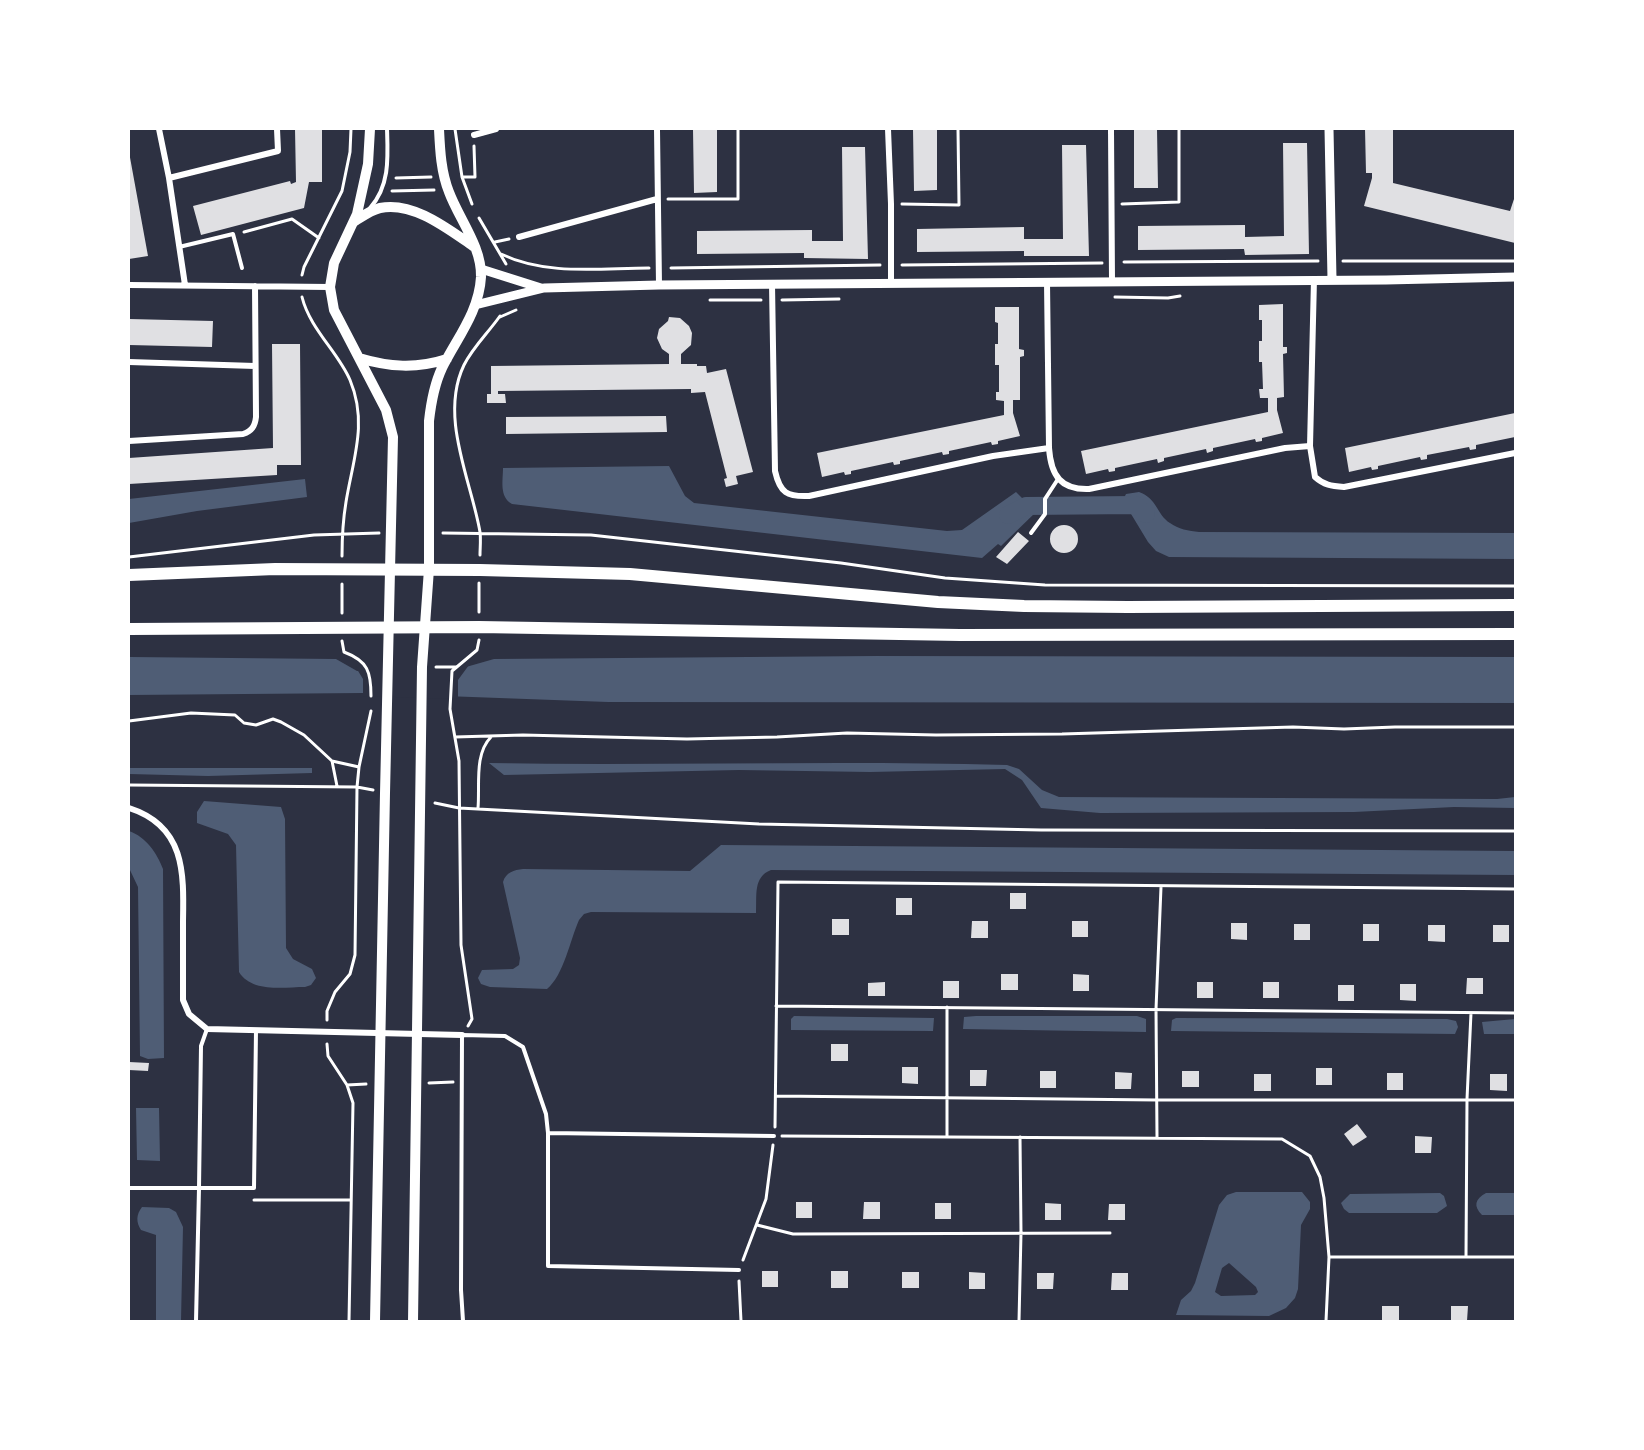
<!DOCTYPE html>
<style>
body{margin:0}
#map{position:relative;width:1644px;height:1450px;overflow:hidden;background:#2d3142;font-family:"Asap Condensed",sans-serif}
canvas{display:block}
.frame{position:absolute;inset:0;border:130px solid #fff;pointer-events:none}
</style>
<div id="map">
<canvas width="1644" height="1450"></canvas>
<div class="frame"></div>
</div>
<script>
const context = document.querySelector('canvas').getContext('2d');
context.lineJoin = 'round';
function fill(path, color) {
  context.fillStyle = color;
  context.fill(path, 'evenodd');
}
function trace(path, color, width, dash) {
  context.strokeStyle = color;
  context.lineWidth = width;
  context.lineCap = dash ? 'butt' : 'round';
  context.setLineDash(dash || []);
  context.stroke(path);
}
fill(new Path2D(`
 M669,466L685,496L694,503L947,531L962,530L1016,492L1036,512L1001,546L998,544L982,558L512,504C499,497 503,480 503,468Z
 M305,479L307,497L197,511L129,523V499Z
 M1139,492C1157,498 1157,515 1170,523C1178,529 1189,531 1199,532L1515,533V559L1169,557L1156,551L1148,542L1125,504L1124,498L1126,494Z
 M876,656L1515,657V703L608,702L363,693L129,695V657L336,659L357,671H452L494,659Z
 M489,763C662,766 834,760 1007,765L1019,769L1042,790L1059,797L1497,799L1515,797V808L1454,807L1354,812L1100,813L1041,808L1022,780L1005,769L870,772L739,770L504,775Z
 M129,768H312V773L208,776L129,774Z
 M204,801L281,807L285,819L286,948L293,959L312,969L316,978L311,985L305,987C284,987 252,993 239,972L236,845L228,834L197,823V812Z
 M129,831C146,837 157,853 163,869L164,1058L148,1059L140,1056L138,887L129,868Z
 M721,845L1515,851V875L771,870C753,877 757,895 756,913L591,912L584,914L579,920C570,940 564,975 547,989L490,987L481,984L478,978L482,970L513,969L519,965L520,958L503,882C506,872 514,870 523,869L690,871Z
 M794,1016L934,1018L933,1031L791,1030V1019Z
 M976,1016H1137L1146,1019V1032L963,1029L964,1017Z
 M1176,1018L1447,1019L1456,1021L1458,1027L1455,1034L1171,1031L1172,1020Z
 M1515,1019V1034H1484L1482,1022Z
 M136,1108H159L160,1161L137,1160Z
 M1236,1192H1302L1310,1202V1209L1301,1225L1298,1289L1295,1298L1286,1308L1269,1316L1176,1315L1181,1300L1191,1291L1195,1283L1219,1205L1227,1195ZM1229,1263L1256,1287L1258,1292L1255,1295L1221,1296L1215,1292L1222,1268Z
 M1440,1193L1444,1196L1447,1206L1437,1213H1349L1344,1209L1341,1203L1350,1194Z
 M1486,1193H1515V1215H1482C1473,1206 1475,1199 1486,1193Z
 M142,1207L169,1208L176,1212L183,1227L181,1321H156V1235L141,1230C136,1222 136,1215 142,1207Z`), '#4f5d75');
fill(new Path2D(`
 M462,665H469L458,680V699L363,696V679L355,666L358,668H452Z`), '#2d3142');
trace(new Path2D(`
 M1008,515L1026,506L1135,505L1146,514`), '#4f5d75', 18);
fill(new Path2D(`
 M295,129H322V182H309L304,208L201,235L193,206L290,181L291,184L296,182Z
 M693,129H717V192L694,193Z
 M913,129H937V190L914,191Z
 M1134,129H1157L1158,188H1134Z
 M1365,129H1393V183L1510,211L1515,196V243L1364,206L1372,178V173H1366Z
 M1283,143H1307L1309,254L1245,255L1244,249L1138,250V226L1245,225V237L1284,236Z
 M1062,145H1086L1089,256H1024V251L917,252V229L1024,227V239H1063Z
 M842,147H865L868,259L804,258V253L697,254V231L812,230V241H843Z
 M129,152L148,256L129,259Z
 M1283,304V347H1287V353L1283,354L1284,397L1277,398V410L1283,433L1262,438V441L1256,442L1255,439L1213,448V451L1207,453L1206,449L1164,458V461L1158,463L1157,459L1115,468V471L1109,472L1108,469L1086,474L1081,451L1268,412V398H1260L1259,389H1263L1262,362H1259V341H1262V320H1259V305Z
 M995,307H1019V349L1024,350V356L1020,357V400H1013V413L1020,436L998,441V444L992,445L991,442L949,451V454L943,455L942,452L900,461V464L894,465L893,462L851,471V474L845,475L844,472L822,477L817,453L1004,415V401L996,400V392H999V365H995V344H998V323L995,322Z
 M669,317L680,318L689,326L692,333L691,345L681,354V364H697V366H706L707,373L726,369L753,472L736,476L738,484L726,487L724,479L727,478L705,392L691,393V389L498,391V394H505L506,403H487V394H491V366L669,364V354L662,349L657,338L659,329L668,321Z
 M129,319L213,321L212,347L129,345Z
 M272,344H300L301,465H277V475L129,484V458L273,448Z
 M1515,413V437L1476,445V449L1470,450L1469,447L1427,455V459L1421,460L1420,457L1378,466V469L1372,470L1371,467L1349,472L1345,448Z
 M666,416L667,432L506,434V417Z
 M1050 539a14 14 0 1 1 28 0a14 14 0 1 1-28 0Z
 M1018,532L1029,541L1007,564L996,557Z
 M1010,893H1026V909H1010Z
 M896,898H912V915H896Z
 M832,919H849V935H832Z
 M972,921H988V938H971Z
 M1072,921H1088V937H1072Z
 M1231,923H1247V940L1231,939Z
 M1294,924H1310V940H1294Z
 M1363,924H1379V941H1363Z
 M1428,925H1445V942L1428,941Z
 M1493,925H1509V942H1493Z
 M1001,974H1018V990H1001Z
 M1073,974L1089,975V991H1073Z
 M1467,978H1483V994H1466Z
 M943,981H959V998H943Z
 M885,982V996H868V983Z
 M1197,982H1213V998H1197Z
 M1263,982H1279V998H1263Z
 M1400,984H1416V1001L1400,1000Z
 M1338,985H1354V1001H1338Z
 M831,1044H848V1061H831Z
 M129,1062L149,1063L148,1071L129,1070Z
 M902,1067H918V1084L902,1083Z
 M1316,1068H1332V1085H1316Z
 M970,1070H987L986,1086H970Z
 M1040,1071H1056V1088H1040Z
 M1182,1071H1199V1087H1182Z
 M1115,1072L1132,1073L1131,1089H1115Z
 M1387,1073H1403V1090H1387Z
 M1254,1074H1271V1091H1254Z
 M1490,1074H1507V1091L1490,1090Z
 M1357,1124L1367,1137L1353,1146L1344,1134Z
 M1415,1136L1432,1137L1431,1153H1415Z
 M796,1202H812V1218H796Z
 M864,1202H880V1219H863Z
 M935,1203H951V1219H935Z
 M1045,1203L1061,1204V1220H1045Z
 M1109,1204H1125V1220H1108Z
 M762,1271H778V1287H762Z
 M831,1271H848V1288H831Z
 M902,1272H919V1288H902Z
 M969,1272L985,1273V1289H969Z
 M1037,1273H1054L1053,1289H1037Z
 M1112,1273H1128V1290H1111Z
 M1382,1306H1399V1321H1382Z
 M1451,1306H1468L1467,1321H1451Z`), '#e0e0e3');
trace(new Path2D(`
 M455,129L462,177L472,204
 M462,177H475L474,146
 M396,178L431,177
 M392,191L434,190
 M668,199H738V129
 M902,204L959,205L958,129
 M1122,204L1179,202V129
 M479,218L506,264
 M244,232L292,219L319,238
 M495,242L509,239
 M501,254C547,276 600,268 649,268
 M1343,261H1515
 M1124,262L1318,261
 M902,265L1102,263
 M671,268L880,265
 M302,275L304,267L342,191L350,152L351,129
 M302,297C310,329 338,352 350,380C368,423 353,459 346,502C343,520 342,538 342,556
 M1115,297L1168,298L1180,296
 M710,300H761
 M782,300L839,299
 M500,317L516,310
 M443,533L591,535L841,563L945,578L1045,585L1515,586
 M480,555C480,548 481,539 480,532C471,480 439,417 464,365C473,347 488,333 500,316
 M129,557L314,535L379,533
 M342,584V613
 M479,612V583
 M342,641L344,652C368,661 371,672 371,696
 M436,667H456
 M129,721L191,713L235,715L244,723L256,725L273,719L281,722L304,735L332,761L337,786
 M455,737L523,735L687,739L777,737L847,733L936,735L1062,734L1293,727L1344,729L1395,727H1515
 M332,761L359,767
 M129,785L357,787L373,790
 M435,803L459,808L759,824L1041,830L1515,831
 M478,808C480,786 474,754 491,737
 M776,1006L1515,1013
 M327,1020V1011L335,992L350,974L355,955L357,787L359,767L371,711
 M468,1026L472,1019L461,945L459,761L450,709L452,671L477,650L479,640
 M327,1044L328,1056L347,1085L353,1103L349,1321
 M429,1083L453,1082
 M347,1085L366,1084
 M776,1096L1157,1100H1515
 M775,1127L778,882L1515,889
 M782,1136L1282,1139L1310,1156L1320,1177L1324,1198L1329,1257L1326,1321
 M947,1136V1007
 M1157,1137L1156,1009L1161,887
 M254,1200H351
 M757,1225L793,1234L1110,1233
 M1466,1256L1467,1099L1471,1013
 M1329,1257H1515
 M743,1260L766,1199L773,1145
 M739,1281L741,1321
 M1019,1321L1021,1233L1020,1137`), '#fff', 3);
trace(new Path2D(`
 M370,208C390,186 388,157 387,129
 M179,247L233,234L242,268
 M1031,533L1045,514V499L1058,479
 M548,1133L774,1136
 M129,1188H199L201,1046L207,1029
 M196,1321L199,1188H254L256,1030
 M463,1321L461,1290L462,1035L505,1036L523,1047L546,1114L548,1133V1266L739,1270`), '#fff', 4);
trace(new Path2D(`
 M159,129L169,178L185,285
 M657,129L659,285
 M888,129L891,204V283
 M1111,129L1112,281
 M474,135L496,129
 M169,178L278,151L277,129
 M519,237L657,199
 M1047,282L1049,448
 M772,284L775,471C780,493 787,497 809,496L993,456L1049,448C1051,476 1061,490 1089,489L1285,448L1310,446L1315,477C1324,485 1331,486 1344,487L1515,453
 M129,285L330,287
 M129,362L255,366
 M129,441L243,434C252,431 255,426 256,417L255,286
 M1310,446L1314,279
 M129,808C185,826 184,872 183,922C183,948 183,974 183,1000L189,1014L207,1029L462,1035`), '#fff', 6);
trace(new Path2D(`
 M1329,129L1332,279
 M481,269L541,288
 M475,305L544,288L659,285L1386,280L1515,277`), '#fff', 9);
trace(new Path2D(`
 M370,129L368,164L357,214L334,263L330,287L334,310L386,410L393,437L385,793L375,1321
 M355,221C363,216 371,210 380,208C413,201 448,229 473,246
 M359,358C389,367 416,369 447,359
 M413,1321L422,667L429,569V421C431,403 434,385 442,368C457,338 479,312 481,277C482,247 459,219 449,192C441,172 440,150 439,129`), '#fff', 10);
trace(new Path2D(`
 M129,575L275,569L480,570L630,574L938,602L1024,606L1128,607L1515,605
 M129,629L479,627L960,635L1515,634`), '#fff', 12);
</script>
